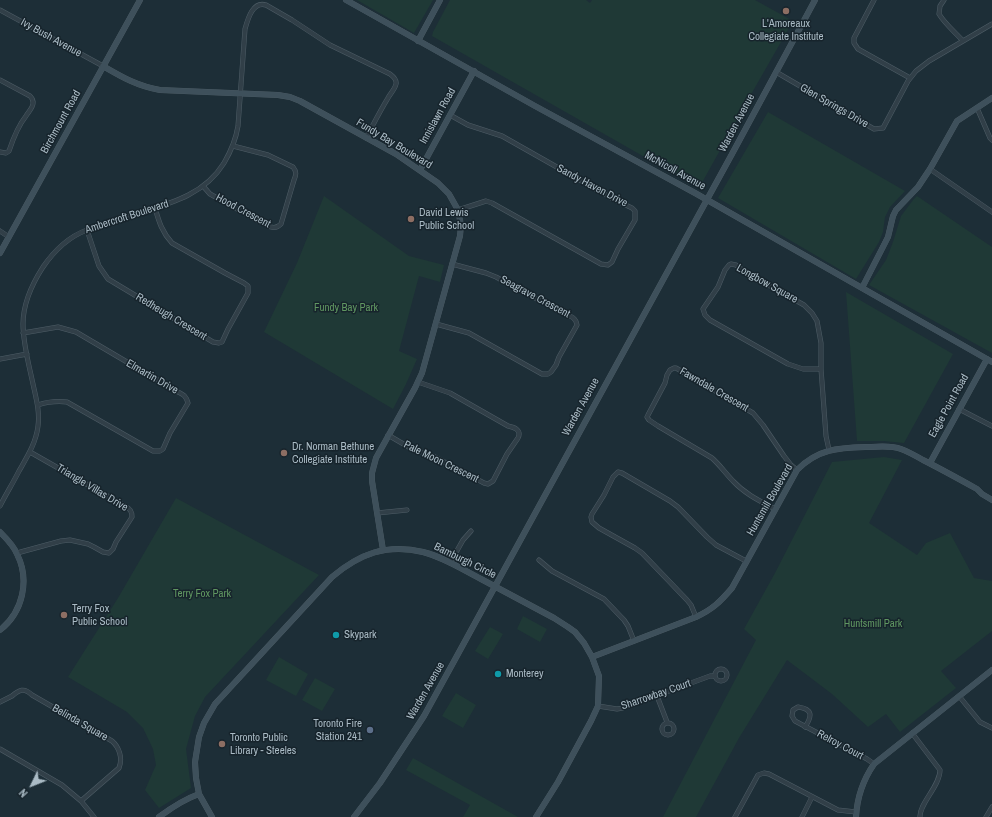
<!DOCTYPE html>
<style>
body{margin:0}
#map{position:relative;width:992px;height:817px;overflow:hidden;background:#1d2e37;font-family:"Archivo Narrow",sans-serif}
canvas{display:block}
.north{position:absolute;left:12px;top:765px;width:40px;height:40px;-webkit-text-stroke:3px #17242c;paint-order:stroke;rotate:227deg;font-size:11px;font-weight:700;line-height:16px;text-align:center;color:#aabbc5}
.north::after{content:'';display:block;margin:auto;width:14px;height:18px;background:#aabbc5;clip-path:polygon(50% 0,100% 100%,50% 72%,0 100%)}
</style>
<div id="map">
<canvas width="992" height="817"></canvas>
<div class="north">N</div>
</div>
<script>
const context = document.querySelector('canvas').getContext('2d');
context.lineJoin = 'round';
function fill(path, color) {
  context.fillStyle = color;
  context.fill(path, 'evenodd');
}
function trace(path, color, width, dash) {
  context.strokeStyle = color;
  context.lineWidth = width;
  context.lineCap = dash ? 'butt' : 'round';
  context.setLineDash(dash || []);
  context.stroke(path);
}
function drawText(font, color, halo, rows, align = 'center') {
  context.font = font + ' "Archivo Narrow",sans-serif';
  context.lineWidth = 3;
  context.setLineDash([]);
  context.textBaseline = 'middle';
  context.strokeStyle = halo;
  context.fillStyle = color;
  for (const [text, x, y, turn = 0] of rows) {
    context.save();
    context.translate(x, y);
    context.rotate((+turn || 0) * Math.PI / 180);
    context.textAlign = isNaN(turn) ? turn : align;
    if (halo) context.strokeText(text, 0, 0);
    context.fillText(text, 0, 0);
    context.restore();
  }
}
fill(new Path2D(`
 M357,0H433L414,33Z
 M450,0H586L590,3L592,0H755L793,21L753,91L699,188L432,36L433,32Z
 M768,112L905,191L890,207L885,217L883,232L879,242L856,279L718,198Z
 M324,196L409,256L444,265L440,282L419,276L399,351L417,359L406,384L393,409L264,332L297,263Z
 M917,196L992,247V353L869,285L886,260L893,242L901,216L913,200Z
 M846,292L953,354L904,443L884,441H857Z
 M884,457L902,460L869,523L917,555L926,543L950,533L974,578L992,581V631L941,671L956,688L900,732L886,714L868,727L832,694L787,660L739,738L696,817H663L756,640L744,629L775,573L832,462Z
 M176,498L319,575L205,697L195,716L186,749L191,788L159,808L145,790L156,765L153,749L143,728L127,712L68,677L118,598Z
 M523,616L547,629L540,642L517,629Z
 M490,627L503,634L488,659L475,651Z
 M279,657L308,674L296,696L266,680Z
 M315,678L335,689L322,711L302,700Z
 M456,693L476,705L463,728L442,716Z
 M413,758L518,817H463L470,805L406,770Z`), '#1f3936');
const street = new Path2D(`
 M874,0L854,38V43L858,49L910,78
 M944,0L940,6L939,14C945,24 955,32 963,41
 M0,10L103,66
 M776,72L874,129L883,128L908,81L916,71L929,61L992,24
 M0,80L30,96C32,98 33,99 33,102C34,107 28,112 26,116C18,126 13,139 9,151L6,153L0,152
 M977,108L990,138L992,140
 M450,115L468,125L502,136L615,200L632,208L635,211V220L618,249L612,262L608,265L601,264L492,203L486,201L458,210
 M930,169L992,212
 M203,186L210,194L266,225C272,228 276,229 281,224L294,180C296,175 297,172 293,167L268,155L233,146
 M87,230L99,266L108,279L213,342L219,343L222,342L228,329L248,293V286L244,283L225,273L172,243C162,232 159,222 155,208
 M0,231L9,237
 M436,324L469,333L542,374H548L551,372L556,365L559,357L577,325C576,318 571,316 565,314L496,277L486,273L452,264
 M23,333L58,327L76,332L178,392C184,395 186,396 188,403L170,433L163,449L160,451H153L67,402C57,401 47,402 38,405
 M0,359L27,354
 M821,369H803L788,364L710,320L705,315L703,309L718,287L725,270L729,265L731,264L736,265L745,272L804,305L812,313L817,321L821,343V369L826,436L829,450
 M959,409L992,426
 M388,435L412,449L433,456L484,483L488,484L493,481L507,454L518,438C522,430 514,427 508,426L450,393L418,382
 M0,506C6,494 13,483 19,471C27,457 36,443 38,426C40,412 36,398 33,384C29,365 23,344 23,324C23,304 32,284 43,267C54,251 68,237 87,230C104,225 122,219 139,213C172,203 205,194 224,163C231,151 236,139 238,126L245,29C248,18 253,1 266,5L292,20L330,45L390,74C394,77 397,80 396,84C395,89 390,94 388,98C380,111 373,125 366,138
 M775,509C760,501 745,494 733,481C726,474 720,465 712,458L658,426L649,420L647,417L648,415L665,383L667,375L670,370L674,368H676L753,413L763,425L784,456L791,465L797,470
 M377,513L407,510
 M17,553L61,541L70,540L88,544L94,547L103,552L109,553L113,549L116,542L132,517C132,511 130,509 125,506L30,452
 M539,560L552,571L604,599L624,620L628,626L634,641
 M450,563L463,540L471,531
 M696,617L691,605L687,600L642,553L635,548L599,528L592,522L591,517L592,514L604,495L613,477L618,472L622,473L670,501L678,507L707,537L716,545L746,561
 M715 675a6 6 0 1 1 12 0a6 6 0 1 1-12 0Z
 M657,696L667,722
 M959,696L980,722L992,728
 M0,702C4,700 8,698 12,696C19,690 24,687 32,695L112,741C119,747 123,758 119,768L81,801
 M598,706L617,709L623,708L710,676H714
 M662 729a6 6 0 1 1 12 0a6 6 0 1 1-12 0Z
 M805,727C813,715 812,709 798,707L793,710L792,716L795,721L867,759L874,764
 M912,733L940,770C940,786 919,804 920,817
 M0,749L62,785L81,801L94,817
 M735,817L758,775L764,773L769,774L838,810L856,812
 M802,817L812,797
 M986,817L992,807`);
const secondary = new Path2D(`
 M346,0L535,106L695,193L992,362
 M418,41L440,0
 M103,66C122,77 137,86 160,90L278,95L290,97L300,101L396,154L438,183L449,194L458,210L461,225L460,236L422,373L415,388L376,458L372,473V481L383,550
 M420,170L474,71
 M0,253L140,0
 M862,288L888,237L893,216L896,210L918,187L930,169L957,121L992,98
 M930,463L987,359
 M0,532C6,538 14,546 17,554C30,580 23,612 0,630
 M592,657L696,617C713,609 720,602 732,588L797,470C819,448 839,448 868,447C879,447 890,445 901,449C909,452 916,456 923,460C941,469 959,479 977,489L982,494L992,500
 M159,817C171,808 185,799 199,794
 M212,817L199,794L196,778L195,762L199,737L204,723L215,704L332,577C359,554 387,543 423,552C443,557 462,569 481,579C505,592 530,605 554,618L568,627L575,632L584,643L592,657L599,676L598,706L591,721L558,782L536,817
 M354,817L380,783L424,716L732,154L815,0
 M856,817C857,798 863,780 874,764L992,670`);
trace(street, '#4e5d66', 5);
trace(secondary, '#4e5d66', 6);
trace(street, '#313f48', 4);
trace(secondary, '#3e505b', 5.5);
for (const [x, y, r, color] of [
 [786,11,4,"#8d6e63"],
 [411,219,4,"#8d6e63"],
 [284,453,4,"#8d6e63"],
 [64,615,4,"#8d6e63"],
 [336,635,4,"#0f9aa8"],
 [498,674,4,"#0f9aa8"],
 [370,730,4,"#5c6f8a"],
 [222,744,4,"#8d6e63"]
]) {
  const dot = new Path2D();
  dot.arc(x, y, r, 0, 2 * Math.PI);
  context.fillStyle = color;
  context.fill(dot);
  trace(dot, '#17242c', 1.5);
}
drawText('11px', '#aabbc5', '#17242c', [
 ["L'Amoreaux",786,24,"center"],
 ["Collegiate Institute",786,37,"center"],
 ["David Lewis",419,213],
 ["Public School",419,226],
 ["Dr. Norman Bethune",292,447],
 ["Collegiate Institute",292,460],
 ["Terry Fox",72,609],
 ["Public School",72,622],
 ["Skypark",344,635],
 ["Monterey",506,674],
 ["Toronto Fire",362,724,"right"],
 ["Station 241",362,737,"right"],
 ["Toronto Public",230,738],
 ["Library - Steeles",230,751]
], 'left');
drawText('11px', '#aabbc5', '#17242c', [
 ["Ivy Bush Avenue",51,38,29],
 ["Glen Springs Drive",834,106,30],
 ["Innislawn Road",438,116,-61],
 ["Birchmount Road",61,122,-61],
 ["Warden Avenue",737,123,-62],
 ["Fundy Bay Boulevard",394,144,31],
 ["McNicoll Avenue",675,171,29],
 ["Sandy Haven Drive",592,186,28],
 ["Hood Crescent",243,211,28],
 ["Ambercroft Boulevard",127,217,-18],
 ["Longbow Square",767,284,29],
 ["Seagrave Crescent",535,297,28],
 ["Redheugh Crescent",171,317,31],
 ["Elmartin Drive",152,377,30],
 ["Fawndale Crescent",714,390,30],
 ["Eagle Point Road",949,406,-61],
 ["Warden Avenue",581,407,-61],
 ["Pale Moon Crescent",441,462,26],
 ["Triangle Villas Drive",92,488,31],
 ["Huntsmill Boulevard",770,500,-60],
 ["Bamburgh Circle",465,561,26],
 ["Warden Avenue",426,691,-60],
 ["Sharrowbay Court",656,695,-19],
 ["Belinda Square",80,723,30],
 ["Relroy Court",840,745,28]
]);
drawText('11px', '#609761', '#17242c', [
 ["Fundy Bay Park",346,308],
 ["Terry Fox Park",202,594],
 ["Huntsmill Park",873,624]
]);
</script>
